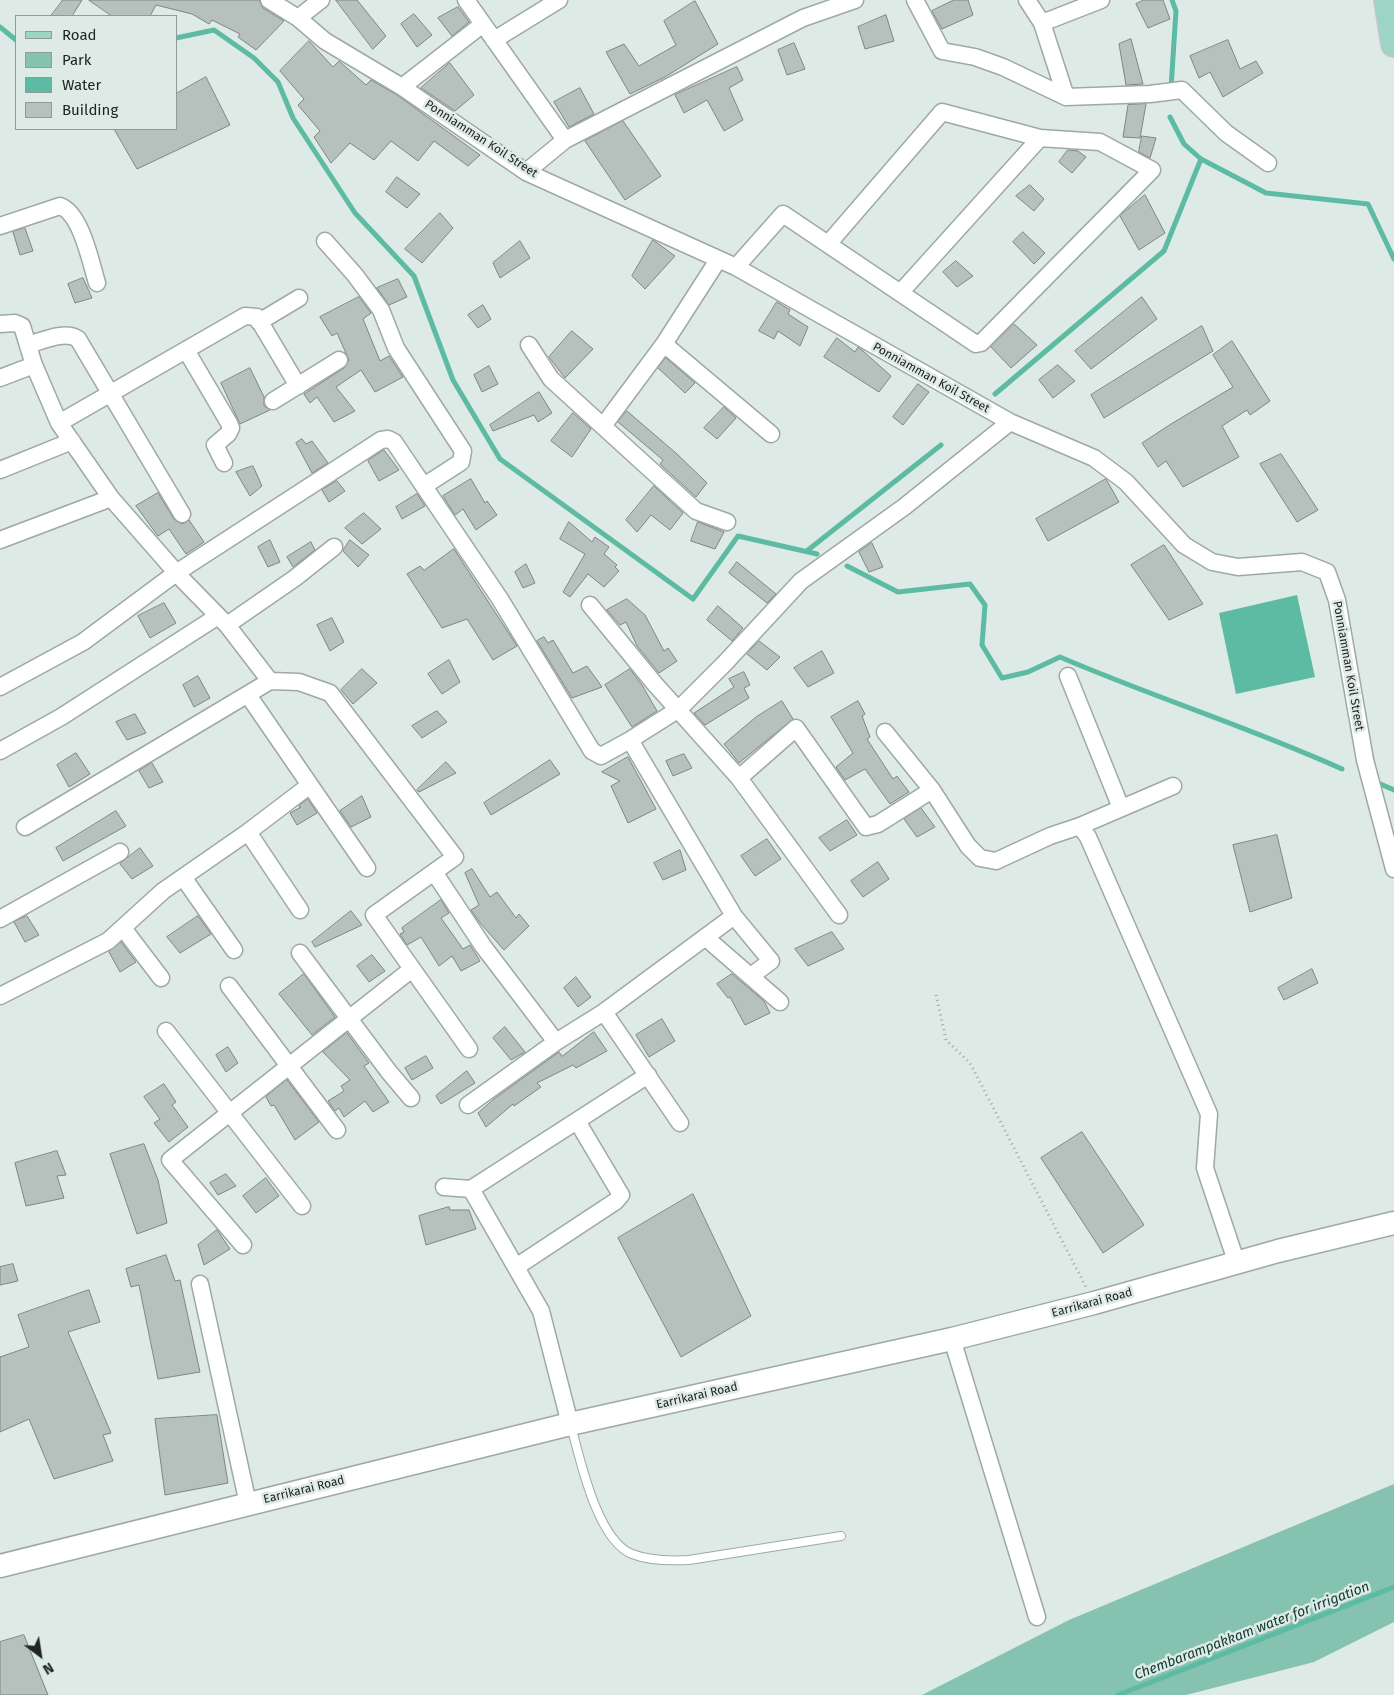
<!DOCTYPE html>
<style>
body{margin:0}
#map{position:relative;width:1394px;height:1695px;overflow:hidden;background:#deeae6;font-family:"Fira Sans",sans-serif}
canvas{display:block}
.legend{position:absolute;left:15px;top:15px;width:162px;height:115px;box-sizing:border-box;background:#deeae6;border:1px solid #929b98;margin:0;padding:6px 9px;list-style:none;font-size:15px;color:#202523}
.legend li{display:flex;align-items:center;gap:10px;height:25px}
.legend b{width:25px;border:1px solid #929b98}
.north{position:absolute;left:15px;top:1630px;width:50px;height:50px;-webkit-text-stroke:4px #deeae6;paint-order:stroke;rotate:149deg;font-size:14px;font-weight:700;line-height:20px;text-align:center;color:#202523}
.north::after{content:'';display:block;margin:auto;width:18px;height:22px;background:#202523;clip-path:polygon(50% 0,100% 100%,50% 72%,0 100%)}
</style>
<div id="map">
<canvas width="1394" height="1695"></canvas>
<ul class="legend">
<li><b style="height:6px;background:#9dd4c5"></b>Road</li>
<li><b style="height:14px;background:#86c2b0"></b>Park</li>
<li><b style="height:14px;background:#5ebba3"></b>Water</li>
<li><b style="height:14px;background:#b6c1be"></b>Building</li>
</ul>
<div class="north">N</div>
</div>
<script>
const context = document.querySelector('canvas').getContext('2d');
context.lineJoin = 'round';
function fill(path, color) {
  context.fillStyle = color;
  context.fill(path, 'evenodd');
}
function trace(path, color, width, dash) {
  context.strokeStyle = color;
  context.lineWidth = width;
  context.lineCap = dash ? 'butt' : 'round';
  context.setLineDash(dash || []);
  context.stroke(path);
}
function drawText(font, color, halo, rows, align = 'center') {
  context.font = font + ' "Fira Sans",sans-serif';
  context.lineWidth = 5;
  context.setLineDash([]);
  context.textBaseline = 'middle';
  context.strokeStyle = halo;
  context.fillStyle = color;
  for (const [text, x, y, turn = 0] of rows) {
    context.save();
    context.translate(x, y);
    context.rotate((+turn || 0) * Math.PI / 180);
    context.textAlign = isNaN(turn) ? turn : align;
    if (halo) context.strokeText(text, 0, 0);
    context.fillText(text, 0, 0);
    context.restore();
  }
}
fill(new Path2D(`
 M1394,1484V1622L1314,1662L1186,1695H922L1069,1620Z`), '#86c2b0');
fill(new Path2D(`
 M1297,595L1315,677L1236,694L1219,613Z`), '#5ebba3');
trace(new Path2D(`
 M0,27L16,40
 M176,38L214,30L254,58L278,82L293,118L355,213L414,276L453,380L500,459L693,599L738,536L817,554
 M1171,88L1176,11L1172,0
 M1170,117L1184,144L1201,159L1266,193L1368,204L1394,259
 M995,394L1164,251L1201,159
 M808,550L941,445
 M847,566L898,592L970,584L985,605L982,645L1002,678L1028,672L1060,657C1153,697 1249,727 1342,769
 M1378,783L1394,790
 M1118,1695L1394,1587`), '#5ebba3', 5);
const building = new Path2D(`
 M63,0H82L72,16H51Z
 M89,0H259L263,8L284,21L256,50L238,37L240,34L212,20L209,24L192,14L156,5L150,16H112Z
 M336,0H357L386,36L373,49Z
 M954,0H968L973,15L942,29L932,11Z
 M1144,0H1163L1170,19L1148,28L1136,4Z
 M695,1L718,44L665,77L630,94L606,52L624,44L639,66L676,45L664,21Z
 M458,7L469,22L452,36L438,18Z
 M414,14L432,35L417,47L401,24Z
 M886,15L894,41L865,49L858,27Z
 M1131,39L1143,84L1126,85L1119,44Z
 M1228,40L1240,69L1256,61L1263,73L1223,97L1210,72L1199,78L1190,56Z
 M309,41L333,67L339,61L366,85L371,80L397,95L480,155L468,166L434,141L418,161L391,141L374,160L350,143L331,163L314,137L320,131L298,105L304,99L280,71Z
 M794,43L805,69L787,75L778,50Z
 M450,63L474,95L455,111L421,88Z
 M737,67L743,80L729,88L743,120L724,131L707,100L684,113L675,95Z
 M206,77L230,125L137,169L114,129H176V94Z
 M580,88L594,114L569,127L554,102Z
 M1146,104L1140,138L1123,137L1128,105Z
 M623,121L661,176L625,200L585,141Z
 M1142,136L1156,138L1150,158L1139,152Z
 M1068,150L1078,151L1086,157L1072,173L1059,162Z
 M397,177L420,194L407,208L386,192Z
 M1030,185L1044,199L1034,211L1016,196Z
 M1145,195L1165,233L1139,250L1120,216Z
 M440,213L453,228L422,263L405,249Z
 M25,228L33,251L20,255L13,232Z
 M1023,232L1045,253L1034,264L1013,242Z
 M653,240L675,256L645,289L632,276Z
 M520,241L530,258L500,278L493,263Z
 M956,261L973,276L957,287L943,272Z
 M83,278L92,298L75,303L68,284Z
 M398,279L407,297L389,305L377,288Z
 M359,297L371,313L363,319L380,361L389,356L403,377L375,392L361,370L336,387L355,411L334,422L317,397L310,403L304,394L344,368L349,360L337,333L332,336L320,317Z
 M1142,297L1157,319L1091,369L1075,351Z
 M777,302L790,310L788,314L808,327L800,346L778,331L774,339L759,331Z
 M483,305L491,319L478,328L468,315Z
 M1014,324L1037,345L1011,368L991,347Z
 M1202,326L1213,351L1104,418L1091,395Z
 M572,331L593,349L565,378L549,357Z
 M837,338L855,352L858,347L863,351L891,376L879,392L824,357Z
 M1232,341L1270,401L1250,415L1247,410L1222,426L1239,457L1183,487L1166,461L1158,467L1142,443L1171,424L1233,387L1213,355Z
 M666,358L695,383L685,393L658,368Z
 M1058,365L1075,381L1053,398L1039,380Z
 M489,366L498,384L482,392L474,375Z
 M250,368L264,397V406L270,410L240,424L221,383Z
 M918,384L929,392L903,425L893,417Z
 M539,392L552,413L538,422L534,415L493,431L490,425Z
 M724,407L736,418L717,439L704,428Z
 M627,411L677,454L707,483L696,497L660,464L663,460L618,422Z
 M573,413L591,429L572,457L551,441Z
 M302,439L306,444L312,441L328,463L312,473L296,443Z
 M384,450L399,470L379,481L368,461Z
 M1281,454L1318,510L1297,522L1260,464Z
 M253,466L262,486L250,496L236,472Z
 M471,479L485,503L487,501L497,515L476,530L463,509L455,515L443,496Z
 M1106,479L1119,502L1048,541L1036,519Z
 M337,481L345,491L329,502L322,490Z
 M654,486L683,513L670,530L651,515L637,532L626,520Z
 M158,493L174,519L182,524L189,520L204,542L186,554L169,529L158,536L136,506Z
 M417,494L425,506L402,519L396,507Z
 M364,513L381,529L362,544L345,528Z
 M569,522L592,542L595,537L609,547L604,554L617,565L615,567L619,571L604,587L588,574L570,597L563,592L585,554L560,539Z
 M698,522L724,532L715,549L691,541Z
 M270,540L280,562L268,567L258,547Z
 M350,540L369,555L358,567L343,551Z
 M311,542L315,550L293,567L287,557Z
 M872,543L883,567L869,572L859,552Z
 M1164,545L1203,604L1169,620L1131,565Z
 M454,549L517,646L493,660L467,619L442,628L407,574L420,566L424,570Z
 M737,562L776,594L767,603L729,573Z
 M526,564L535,583L523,588L515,572Z
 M627,599L645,615L664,651L668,648L677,661L659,673L637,646L626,622L620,625L607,610Z
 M164,603L176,623L150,638L138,616Z
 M718,606L743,628L732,641L707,620Z
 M332,618L344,642L330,651L317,625Z
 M544,637L548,643L553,640L573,673L587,666L602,687L572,698L537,641Z
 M759,641L780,657L767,670L747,654Z
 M822,651L834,673L808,687L794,668Z
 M449,660L460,682L442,694L428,674Z
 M362,669L377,683L353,704L341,690Z
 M630,669L642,685L657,711L632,727L605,685Z
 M744,672L750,685L744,688L749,698L705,725L694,713L734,687L729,679Z
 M198,676L210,698L194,707L183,685Z
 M782,701L793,719L739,763L724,744L756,717Z
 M858,701L865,714L862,716L870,737L867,739L893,779L897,776L909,792L890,804L865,769L845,780L836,767L853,753L831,717Z
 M437,711L447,722L422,738L412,726Z
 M135,714L146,733L127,740L116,722Z
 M76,753L90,774L69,787L57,765Z
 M684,754L692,768L673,776L666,761Z
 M628,757L656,809L628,823L611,786L620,781L602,772Z
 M550,760L560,774L491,815L484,803Z
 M446,762L456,773L419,792L417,790Z
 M152,763L163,782L149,788L139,771Z
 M362,796L371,817L351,827L340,811Z
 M308,799L317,813L297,825L290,813L301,807L299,806Z
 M921,808L935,827L917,837L904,819Z
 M116,811L126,826L63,861L56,848Z
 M847,820L857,835L830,851L819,838Z
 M1277,835L1292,898L1250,912L1233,845Z
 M767,839L781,859L755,876L741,856Z
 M140,848L153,866L132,879L120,864Z
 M680,850L686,870L663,880L654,863Z
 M878,862L889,879L863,897L851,881Z
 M472,869L490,897L497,892L516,918L519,914L529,926L504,950L481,924L471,910L479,905L465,873Z
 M441,900L449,913L441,918L463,949L470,945L480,961L461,971L452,956L439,966L421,937L407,945L400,934L404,932L402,928Z
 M351,911L362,925L315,947L312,942Z
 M27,916L39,935L25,942L14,922Z
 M198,916L211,934L180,953L167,937Z
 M832,932L844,949L808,966L795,949Z
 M121,942L136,962L120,972L109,952Z
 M372,955L385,971L369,982L357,966Z
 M1312,969L1318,983L1284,1000L1278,988Z
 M304,974L335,1017L312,1035L279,994Z
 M732,974L764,1001L770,1013L745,1025L730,997L728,998L717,984Z
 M576,977L591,997L578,1007L564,988Z
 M662,1019L675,1041L649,1057L636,1035Z
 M505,1027L525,1052L511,1060L493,1038Z
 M594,1032L607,1051L576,1068L573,1065L537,1083L541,1087L514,1106L513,1104L486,1127L478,1113L494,1099L559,1052L562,1056Z
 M347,1033L369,1063L364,1066L389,1102L373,1112L365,1101L344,1117L339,1108L335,1111L328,1101L344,1091L341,1086L350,1080L323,1052Z
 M228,1047L238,1063L226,1072L216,1055Z
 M426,1056L433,1068L412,1080L405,1068Z
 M467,1071L475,1083L441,1104L436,1096Z
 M287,1080L319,1122L295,1140L274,1105L271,1106L266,1097Z
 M164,1084L176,1102L172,1105L188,1127L169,1142L154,1123L160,1119L144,1097Z
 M1082,1132L1144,1225L1103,1253L1041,1158Z
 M144,1144L158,1180L167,1223L137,1234L110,1154Z
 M57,1151L66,1175L57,1176L64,1198L26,1206L15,1163Z
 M226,1174L236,1186L218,1195L210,1183Z
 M266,1178L279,1196L256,1213L243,1196Z
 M693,1194L751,1316L681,1357L618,1238Z
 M449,1207L450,1210H469L476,1229L426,1245L419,1216Z
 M217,1230L230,1249L204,1265L198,1245Z
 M166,1255L175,1281L180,1280L200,1372L158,1379L139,1285L131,1287L126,1269Z
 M13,1264L18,1281L0,1285V1267Z
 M89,1290L100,1322L68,1332L111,1433L103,1435L113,1461L54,1479L29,1419L0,1432V1357L29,1347L18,1315Z
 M217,1415L228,1483L165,1495L155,1419Z
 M24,1635L48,1695H0V1642Z`);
fill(building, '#b6c1be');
trace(building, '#7c8783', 1);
const lane = new Path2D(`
 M571,1426C580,1459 597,1540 632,1554C650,1561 670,1561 689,1560L841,1536`);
const street = new Path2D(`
 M269,0L298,18L325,41L402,87L526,172L736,267L1010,422L1094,458L1126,482L1184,545L1212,562L1238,567L1302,562L1327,572L1337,600L1365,760L1394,869
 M466,0L565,140
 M915,0L942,51L975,57L1003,67L1066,97L1150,94L1182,90L1226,133L1268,163
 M1027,0L1042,23L1101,0
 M298,18L321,0
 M1042,23L1066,97
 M494,40L559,0
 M402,87L483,24
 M526,172L565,140L803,18L855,0
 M0,226L60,206C81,213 91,263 97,283
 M325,241L355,275L381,310L396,348L463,451L461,462L424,486
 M736,267L783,214L976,344L981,343L1152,170L1100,142L1040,138L942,112L828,244
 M900,293L1040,138
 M259,322L299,298
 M0,324L15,323L22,326L34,365L59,423L111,498
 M664,344L771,434
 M28,345C42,341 65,330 78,339L182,514
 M529,345L551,379L696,511L727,522
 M186,350L229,423L231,428L228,434L215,445L224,463
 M0,378L34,365
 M273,401L339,360
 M59,423L245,316L257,317L298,386
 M603,426L664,344L718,260
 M0,470L72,441
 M0,540L111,498L181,578L227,625L270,681
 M590,605L654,683L739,778L839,915
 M227,625L295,578L334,547
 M1068,676L1121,808
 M0,687L83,642L176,573L381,440L388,439L394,442L500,599L592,751L601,756L630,740L679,709L725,663L801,581L904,507L1010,422
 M248,695L367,868
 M885,732L932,790L968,846L980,858L996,861L1050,836L1080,826L1088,837L1209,1114L1205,1168L1237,1264
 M630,740L734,916L771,961L751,976
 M0,751L61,717L218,616
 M739,778L796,728L866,827L878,824L932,790
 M1080,826L1173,786
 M25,827L270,681L299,682L330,693L455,857L374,915L469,1049
 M248,832L300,910
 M434,872L483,946L556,1042
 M183,877L234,950
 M0,919L120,852
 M123,928L161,978
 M705,937L780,1002
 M300,953L389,1072L411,1098
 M229,986L337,1130
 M0,996L108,941L163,891L248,832L310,785
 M604,1012L680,1123
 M166,1031L302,1206
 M468,1105L556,1042L604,1012L734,916
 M444,1187L471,1189L541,1311L570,1424
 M471,1189L648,1075
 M243,1245L170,1160L412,969
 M516,1267L616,1201L621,1195L577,1121
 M200,1284L248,1504
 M952,1339L1037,1617`);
const secondary = new Path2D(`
 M0,1566L570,1424L952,1339L1094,1303L1278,1251L1394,1223`);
const primary = new Path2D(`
 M1387,0L1394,44`);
trace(lane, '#9ea9a5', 10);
trace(street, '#9ea9a5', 19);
trace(secondary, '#9ea9a5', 25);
trace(primary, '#c5c6c6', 28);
trace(new Path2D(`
 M936,995L946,1040L970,1063L1086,1287`), '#9ea8a4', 3, [1, 4]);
trace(lane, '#fff', 8);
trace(street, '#fff', 16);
trace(secondary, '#fff', 22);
trace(primary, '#9dd4c5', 25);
drawText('12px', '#202523', '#deeae6', [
 ["Ponniamman Koil Street",481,139,33],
 ["Ponniamman Koil Street",931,378,29],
 ["Ponniamman Koil Street",1348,666,80],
 ["Earrikarai Road",1092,1303,-15],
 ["Earrikarai Road",697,1396,-13],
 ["Earrikarai Road",304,1490,-14]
]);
drawText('italic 14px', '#0e392f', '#deeae6', [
 ["Chembarampakkam water for irrigation",1252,1631,-21]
]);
</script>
